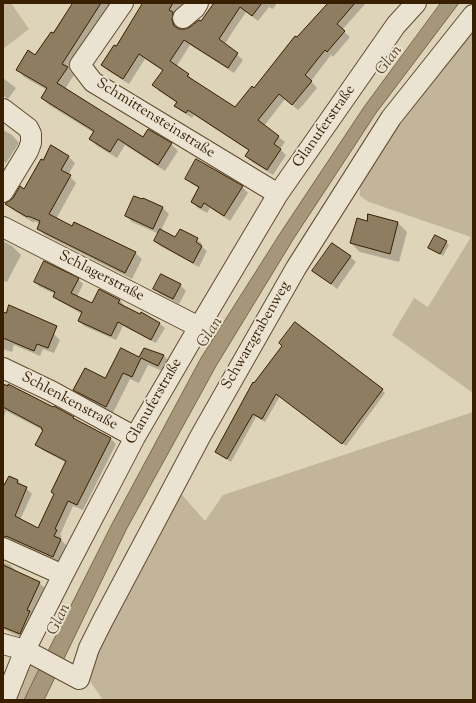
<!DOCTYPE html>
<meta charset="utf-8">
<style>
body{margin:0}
#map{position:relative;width:476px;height:703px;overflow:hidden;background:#ded4b9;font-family:"Sorts Mill Goudy",serif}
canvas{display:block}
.frame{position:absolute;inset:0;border:4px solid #381f00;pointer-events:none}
</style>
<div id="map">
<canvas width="476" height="703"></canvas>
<div class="frame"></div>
</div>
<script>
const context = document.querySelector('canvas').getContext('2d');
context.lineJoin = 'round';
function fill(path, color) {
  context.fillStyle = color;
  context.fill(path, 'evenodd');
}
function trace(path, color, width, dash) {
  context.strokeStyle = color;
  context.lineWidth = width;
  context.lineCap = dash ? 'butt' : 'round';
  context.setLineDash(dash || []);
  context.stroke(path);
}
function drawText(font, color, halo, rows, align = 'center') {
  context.font = font + ' "Sorts Mill Goudy",serif';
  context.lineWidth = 4;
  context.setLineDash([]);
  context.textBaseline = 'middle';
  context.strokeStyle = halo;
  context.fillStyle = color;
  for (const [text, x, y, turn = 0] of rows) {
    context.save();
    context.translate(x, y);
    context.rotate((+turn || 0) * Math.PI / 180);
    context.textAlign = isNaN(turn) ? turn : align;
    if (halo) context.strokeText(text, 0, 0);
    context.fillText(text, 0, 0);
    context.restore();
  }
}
fill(new Path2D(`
 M3,3H11L29,29L3,49Z
 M473,21V393L392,335L414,298L428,307L471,237L369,202L360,196L359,183L421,90Z
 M473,412V700H103L85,674L176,488L205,521L223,495Z
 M26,658L41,665L25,700H9Z`), '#c2b59a');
const water = new Path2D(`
 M441,3H459L376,113L294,238L216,366L126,530L44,700H24L41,665L112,524L201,358L281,232L364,107Z`);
fill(water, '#a6967a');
trace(water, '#7a6649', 1);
fill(new Path2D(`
 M74,3H113L70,71L74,75L65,89L143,138L171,144L178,151L165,171L125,145L117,158L97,146L90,139L94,133L49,105L42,98L47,90L24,77L17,69L35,56L54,35Z
 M144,3H183L175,15L179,19L177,26L178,29L186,30L201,23L215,3H277L273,9L269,7L258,21L246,12L231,34L225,44L243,60L234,73L190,45L176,67L188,74L193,81L235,108L254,89L329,3H366L342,30L350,37L333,57L331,55L311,81L317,88L303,105L298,110L285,99L264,126L285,142L280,149L286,155L273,175L252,162L246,156L249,151L194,115L192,118L181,111L176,106L177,103L159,91L154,85L163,71L145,59L129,84L108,71L102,65L116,47Z
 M3,78L16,88L8,99L3,95Z
 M3,130L12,135L19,143L6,163L3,161Z
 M68,156L75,163L68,175L76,183L56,219L73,227L135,253L142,259L132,279L45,235L38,228L40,224L34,221V223L13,210L7,204L24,190L43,161Z
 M197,161L242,187L248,193L230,221L210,208L207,213L198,208L192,202L200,189L192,184L186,178Z
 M143,199L163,208L169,214L161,230L176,238L197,239L202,244L201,246L207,251L199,267L160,246L155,241L159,234L132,222L126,216Z
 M369,216L398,223L407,232L399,262L360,252L351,243L367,222Z
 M3,241L12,246L21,255L7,282L3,280Z
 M446,242L449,245L443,256L430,248Z
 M350,257L356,262L337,289L314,271Z
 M78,279L83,284L77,297L93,304L120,300L124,305L123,307L141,316V314L160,324L165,328L156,343L123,326L116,340L84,326L79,321L82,314L59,301L54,296L55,294L40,287L35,282Z
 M180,285L186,291L179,304L160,294L155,288Z
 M3,313L54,334L60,340L54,353L43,349L40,356L14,345L12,352L3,349Z
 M144,349L164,356L171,362L165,372L148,365L139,383L130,379L113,413L82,397L75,390L106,380L139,358Z
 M254,384L382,390L385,393L346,446L280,396L265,422L256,417L231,462L216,452Z
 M3,385L73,418L77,421L111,439L116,444L83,510L73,506L60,535L62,536L60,539L66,545L58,562L3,536V483L5,484L9,477L18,481L32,494L20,520L39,529L55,495L52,492L67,463L42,450L37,444L43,430L6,411L4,416L3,415Z
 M3,562L10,565L15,570V572L39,583L45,588L32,615L25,639L3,629Z`), '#0003');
const building = new Path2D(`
 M73,3H101L62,64L68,67L57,83L143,137L148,129L172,143L158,165L118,139L110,152L89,139L94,131L41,98L47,88L16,70L28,50L35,55L51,32L53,33Z
 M143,3H173L169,10L173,12L172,20L174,26L179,29H185L190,27L199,20L201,21L214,3H262L252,16L240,7L219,39L238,53L228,68L184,40L170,61L189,74L187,76L235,107L252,86L254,88L295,36L297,37L328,3H355L337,24L345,31L327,52L325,50L305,75L312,81L292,105L279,94L258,120L279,136L274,144L281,149L267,170L245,156L249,150L188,110L186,113L174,106L177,102L152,85L163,70L139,54L123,79L101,65L114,45L116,46Z
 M51,145L69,156L61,170L71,175L49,214L72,226L74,222L136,252L125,273L37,229L40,221L28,216L27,217L5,204L13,198L20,186L24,189L41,159L43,160Z
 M196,159L243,186L224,216L204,203L201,208L191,202L199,187L185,179Z
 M134,196L142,199L143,198L163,207L153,229L125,216Z
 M368,214L398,222L390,254L350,243L357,218L367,221Z
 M160,229L175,237L180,229L198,238L196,242L202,246L193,263L154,241Z
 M435,235L447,241L440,254L428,248Z
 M332,243L351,256L331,284L312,271Z
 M44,261L79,278L71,293L92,303L99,289L120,300L118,303L140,314L141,312L160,323L151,340L118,322L111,336L78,321L82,312L53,297L55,292L34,282Z
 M161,274L181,284L173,299L153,289Z
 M9,305L57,326L48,348L37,344L34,351L3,338V312L6,313Z
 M295,322L383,389L342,444L276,394L262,419L253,414L227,459L215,452L253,382L254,383L282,346L279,343Z
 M121,348L139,357L144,348L164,355L158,366L141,358L132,377L123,373L106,407L73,390L85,368L105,378Z
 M3,384L8,386V384L53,407L54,406L74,417L73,418L111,438L77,505L68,501L55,529L57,530L54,536L61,539L53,557L6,536V537H3V487L9,476L18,480L17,483L27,487L15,516L38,528L54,494L51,492L66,461L35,445L43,430L41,429L42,428L3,407Z
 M3,565L40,582L27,610L30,611L20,634L3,627Z`);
fill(building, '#8e7d60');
trace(building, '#381f00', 1);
const minor = new Path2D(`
 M123,3L80,65L93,82L278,194
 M183,18L195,8L198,3
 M3,109L28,128L31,134V143L28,151L3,192
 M3,227L199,327
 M3,368L51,391L135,437
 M3,548L63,575
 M3,644L25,650L79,679L89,648L103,620L201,435L296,268L391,118L473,15
 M5,700L25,650L63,575L135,437L199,327L278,194L396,25L416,3`);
trace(minor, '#624c2e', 22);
trace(minor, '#eae3d2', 20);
drawText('15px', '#381f00', '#eae3d2', [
 ["Schmittensteinstraße",155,119,32],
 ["Glanuferstraße",325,127,-55],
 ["Schlagerstraße",101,277,27],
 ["Schwarzgrabenweg",257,336,-60],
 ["Schlenkenstraße",69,402,28],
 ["Glanuferstraße",155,402,-60]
]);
drawText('italic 16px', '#5e492b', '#eae3d2', [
 ["Glan",390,61,-53],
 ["Glan",211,333,-57],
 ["Glan",60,620,-63]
]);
</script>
